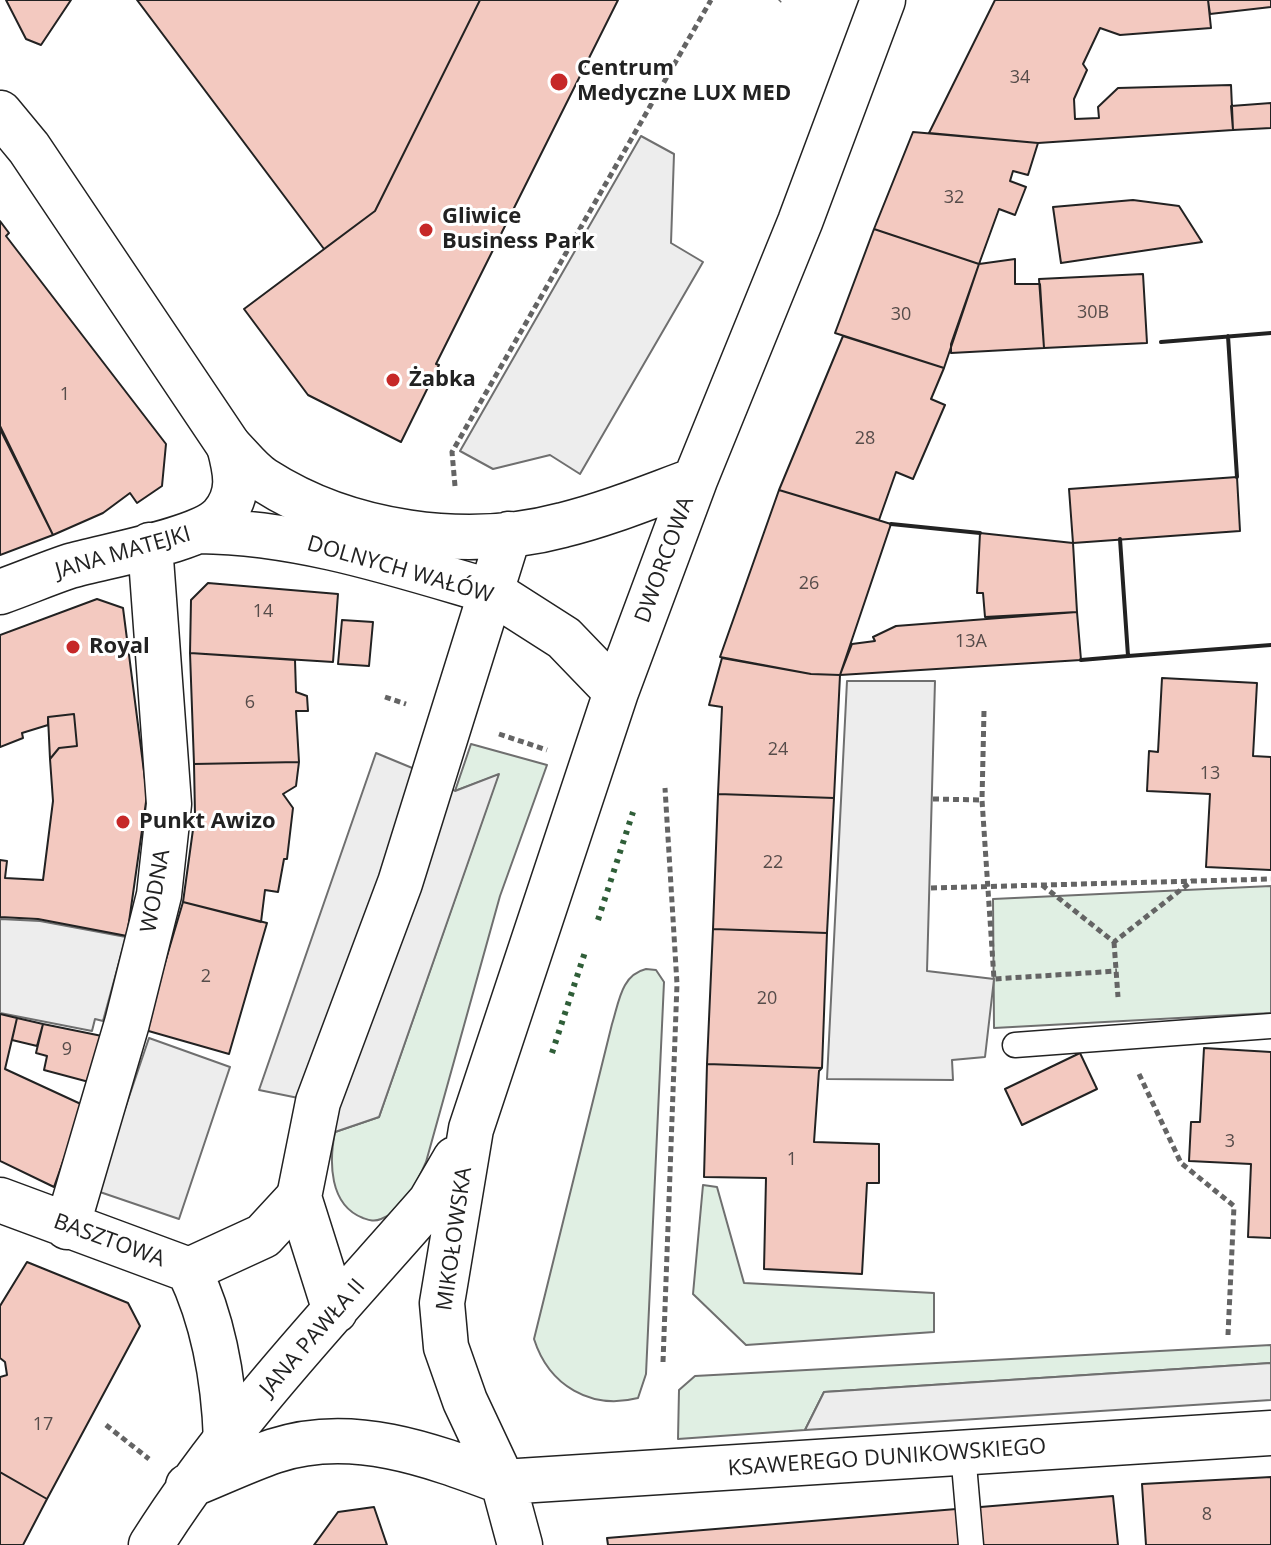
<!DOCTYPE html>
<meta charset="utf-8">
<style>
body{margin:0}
canvas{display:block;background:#fff}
</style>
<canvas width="1271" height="1545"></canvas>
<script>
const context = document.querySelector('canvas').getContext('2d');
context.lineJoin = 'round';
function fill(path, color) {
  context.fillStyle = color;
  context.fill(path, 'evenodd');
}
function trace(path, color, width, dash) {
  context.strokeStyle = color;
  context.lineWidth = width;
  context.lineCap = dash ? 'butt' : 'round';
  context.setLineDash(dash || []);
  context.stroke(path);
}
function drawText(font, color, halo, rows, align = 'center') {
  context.font = font + ' "Open Sans",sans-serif';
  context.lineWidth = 6;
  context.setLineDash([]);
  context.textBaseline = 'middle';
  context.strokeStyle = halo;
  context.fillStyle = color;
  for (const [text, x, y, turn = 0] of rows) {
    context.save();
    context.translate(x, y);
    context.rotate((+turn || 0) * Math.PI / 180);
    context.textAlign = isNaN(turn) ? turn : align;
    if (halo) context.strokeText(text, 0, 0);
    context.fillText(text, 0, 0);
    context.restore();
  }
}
const green = new Path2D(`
 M471,744L547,765L500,896L426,1162C417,1183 403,1211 381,1219C374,1222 369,1220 363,1218C329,1205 329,1162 335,1132L379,1117L498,775L455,791Z
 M1271,886V1013L994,1028L993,899Z
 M646,969L656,970L664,982L646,1374L638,1398C591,1410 549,1386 534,1339L612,1024C619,1002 621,975 646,969Z
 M703,1185L717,1187L744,1283L934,1293V1332L746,1345L693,1294Z
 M1271,1345V1363L824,1392L805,1430L678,1439L679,1390L695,1376Z`);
fill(green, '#e0efe3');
trace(green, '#6f6f6f', 2);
const parking = new Path2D(`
 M641,136L674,154L671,243L703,262L580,474L550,455L493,469L460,451Z
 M847,681H935L927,971L994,979L985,1057L952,1060L953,1080L827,1079Z
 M376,753L434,777L455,791L499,774L379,1117L335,1132L318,1102L259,1090Z
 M0,919L40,921L126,937L103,1021L95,1019L92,1031L0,1013Z
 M149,1038L230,1067L179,1219L97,1191Z
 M1271,1363V1400L805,1430L824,1392Z`);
fill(parking, '#ededed');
trace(parking, '#6f6f6f', 2);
const building = new Path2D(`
 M6,0H71L41,45L26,39Z
 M137,0H480L375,211L324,249Z
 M480,0H618L436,364L439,365L401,442L308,395L244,309L375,211Z
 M995,0H1208L1211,28L1120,35L1100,28L1083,64L1087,70L1074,99L1075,119L1099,118L1098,107L1118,88L1231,85L1233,130L1038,143L929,133Z
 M1208,0H1271V7L1210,14Z
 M1271,103V128L1233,130L1231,106Z
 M913,132L1038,143L1028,175L1013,171L1010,181L1026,187L1015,215L999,209L979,264L874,229Z
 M1133,200L1179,206L1202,242L1061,263L1053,207Z
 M0,221L9,233L6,236L166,444L162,486L137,503L130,493L103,513L53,535L0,426Z
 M874,229L979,264L944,368L835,333Z
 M1015,259V284H1040L1044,348L951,353V344L979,264Z
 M1143,274L1147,343L1044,348L1039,279Z
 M843,336L944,368L931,399L945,405L913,479L896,472L879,520L779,490Z
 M0,429L53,535L0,555Z
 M1237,477L1240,531L1073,543L1069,489Z
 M779,490L891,524L840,675L811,674L720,657Z
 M980,533L1073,543L1077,612L985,617L983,593H977Z
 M208,583L338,594L333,662L190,653L191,600Z
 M97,599L123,608L147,795L127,936L38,919L0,917V860L7,861L5,878L43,880L53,801L50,759L59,748L77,746L74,714L48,717V725L22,733L23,738L0,747V635Z
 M1077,612L1081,660L840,675L852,644L875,641L873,637L896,626Z
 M342,620L373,622L369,666L338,664Z
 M190,653L295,660L296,692L307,696L308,711H296L299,762L194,764Z
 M722,658L811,674L840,675L834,798L718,794L722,707L709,705Z
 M1162,678L1257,683L1253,756L1271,757V870L1206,867L1210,794L1147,791L1149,751L1158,752Z
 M74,714L77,746L59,748L50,759L48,717Z
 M299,762L296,786L283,794L293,808L287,859H284L278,892L265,890L261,922L183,902L195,815L194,764Z
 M718,794L834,798L827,933L713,929Z
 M183,902L267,923L229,1054L145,1030Z
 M713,929L827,933L822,1068L707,1064Z
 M0,1014L17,1018L5,1069L83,1105L54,1187L0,1161Z
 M17,1018L43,1024L37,1046L12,1040Z
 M43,1024L102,1036L89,1082L44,1070L47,1056L36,1053Z
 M1204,1048L1271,1052V1238L1248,1237L1251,1164L1189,1161L1191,1122H1200Z
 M1080,1053L1097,1089L1022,1125L1005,1089Z
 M707,1064L822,1068L819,1071L814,1142L879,1144V1183H867L862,1274L764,1269L766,1178L704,1177Z
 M27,1262L128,1303L140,1326L47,1499L0,1472V1377L7,1375L5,1362L0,1358V1306Z
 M0,1472L47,1499L23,1545H0Z
 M1271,1477V1545H1146L1142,1484Z
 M1113,1496L1118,1545H608L607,1538Z
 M374,1507L387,1545H314L338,1512Z`);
fill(building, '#f3c9c0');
trace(building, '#222', 2);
const lane = new Path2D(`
 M1015,1045L1271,1026
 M963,1453L971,1545`);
const street = new Path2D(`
 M199,531C300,532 396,564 492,592
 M0,592C23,584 46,574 70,566C104,556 201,540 222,516C241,494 236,472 229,446
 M0,1200L189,1270C214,1322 224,1382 226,1440
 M67,1227L127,1023L159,895L169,804L150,545
 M189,1270L263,1236L299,1197`);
const secondary = new Path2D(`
 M0,113L29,148L229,446C240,457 251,472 264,480C348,534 466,551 563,525C608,514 651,496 695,480
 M492,592L564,638L616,692
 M335,1311L299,1197L318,1102L400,883L509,534
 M188,1486C216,1475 245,1461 274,1451C352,1425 431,1455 503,1482L1271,1433
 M151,1545C229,1421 333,1313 430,1202L455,1159
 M520,1545L503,1482L465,1401L446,1347L442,1303L471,1129L616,692L695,480L800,222L883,0`);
trace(lane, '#222', 27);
trace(street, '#222', 47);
trace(secondary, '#222', 47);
trace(new Path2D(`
 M779,1L780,0
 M455,486L452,452L711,0
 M385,697L406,704
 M984,711L982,800L994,979L1117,971
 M499,734L547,750
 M933,799L982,800
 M1042,885L1114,942L1192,881
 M931,888L1271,879
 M1114,942L1118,997
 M1139,1074L1181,1163L1234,1206L1228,1335
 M663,1362L677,984L665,788
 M106,1425L149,1459`), '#646464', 5, [6, 4]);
trace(lane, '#fff', 24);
trace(street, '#fff', 44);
trace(secondary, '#fff', 44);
trace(new Path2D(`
 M598,920L633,812
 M552,1053L586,949`), '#2f5e38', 6, [4, 6]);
trace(new Path2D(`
 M1228,336L1237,477
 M1161,342L1271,333
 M891,524L980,533
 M1120,539L1128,656L1271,645
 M1081,660L1128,656`), '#222', 4);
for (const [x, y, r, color] of [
 [559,82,10,"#c62828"],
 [426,230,8,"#c62828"],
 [393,380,8,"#c62828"],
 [73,647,8,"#c62828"],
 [123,822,8,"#c62828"]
]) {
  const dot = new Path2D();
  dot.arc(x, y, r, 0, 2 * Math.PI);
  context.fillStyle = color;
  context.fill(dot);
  trace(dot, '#fff', 3);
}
drawText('18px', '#564c4a', null, [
 ["34",1020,78],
 ["32",954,198],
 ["30B",1093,313],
 ["30",901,315],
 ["1",65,395],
 ["28",865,439],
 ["26",809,584],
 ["14",263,612],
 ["13A",971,642],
 ["6",250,703],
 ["24",778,750],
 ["13",1210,774],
 ["22",773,863],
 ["2",206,977],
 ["20",767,999],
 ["9",67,1050],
 ["3",1230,1142],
 ["1",792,1160],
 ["17",43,1425],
 ["8",1207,1515]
]);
drawText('bold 22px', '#222', '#fff', [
 ["Centrum",577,69],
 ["Medyczne LUX MED",577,94],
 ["Gliwice",442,217],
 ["Business Park",442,242],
 ["Żabka",409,380],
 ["Royal",89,647],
 ["Punkt Awizo",139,822]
], 'left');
drawText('22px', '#222', '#fff', [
 ["JANA MATEJKI",123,553,-16],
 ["DWORCOWA",665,560,-70],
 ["DOLNYCH WAŁÓW",400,570,16],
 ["WODNA",156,891,-80],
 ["MIKOŁOWSKA",455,1239,-82],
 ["BASZTOWA",109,1241,20],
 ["JANA PAWŁA II",313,1338,-49],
 ["KSAWEREGO DUNIKOWSKIEGO",887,1458,-4]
]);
</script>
